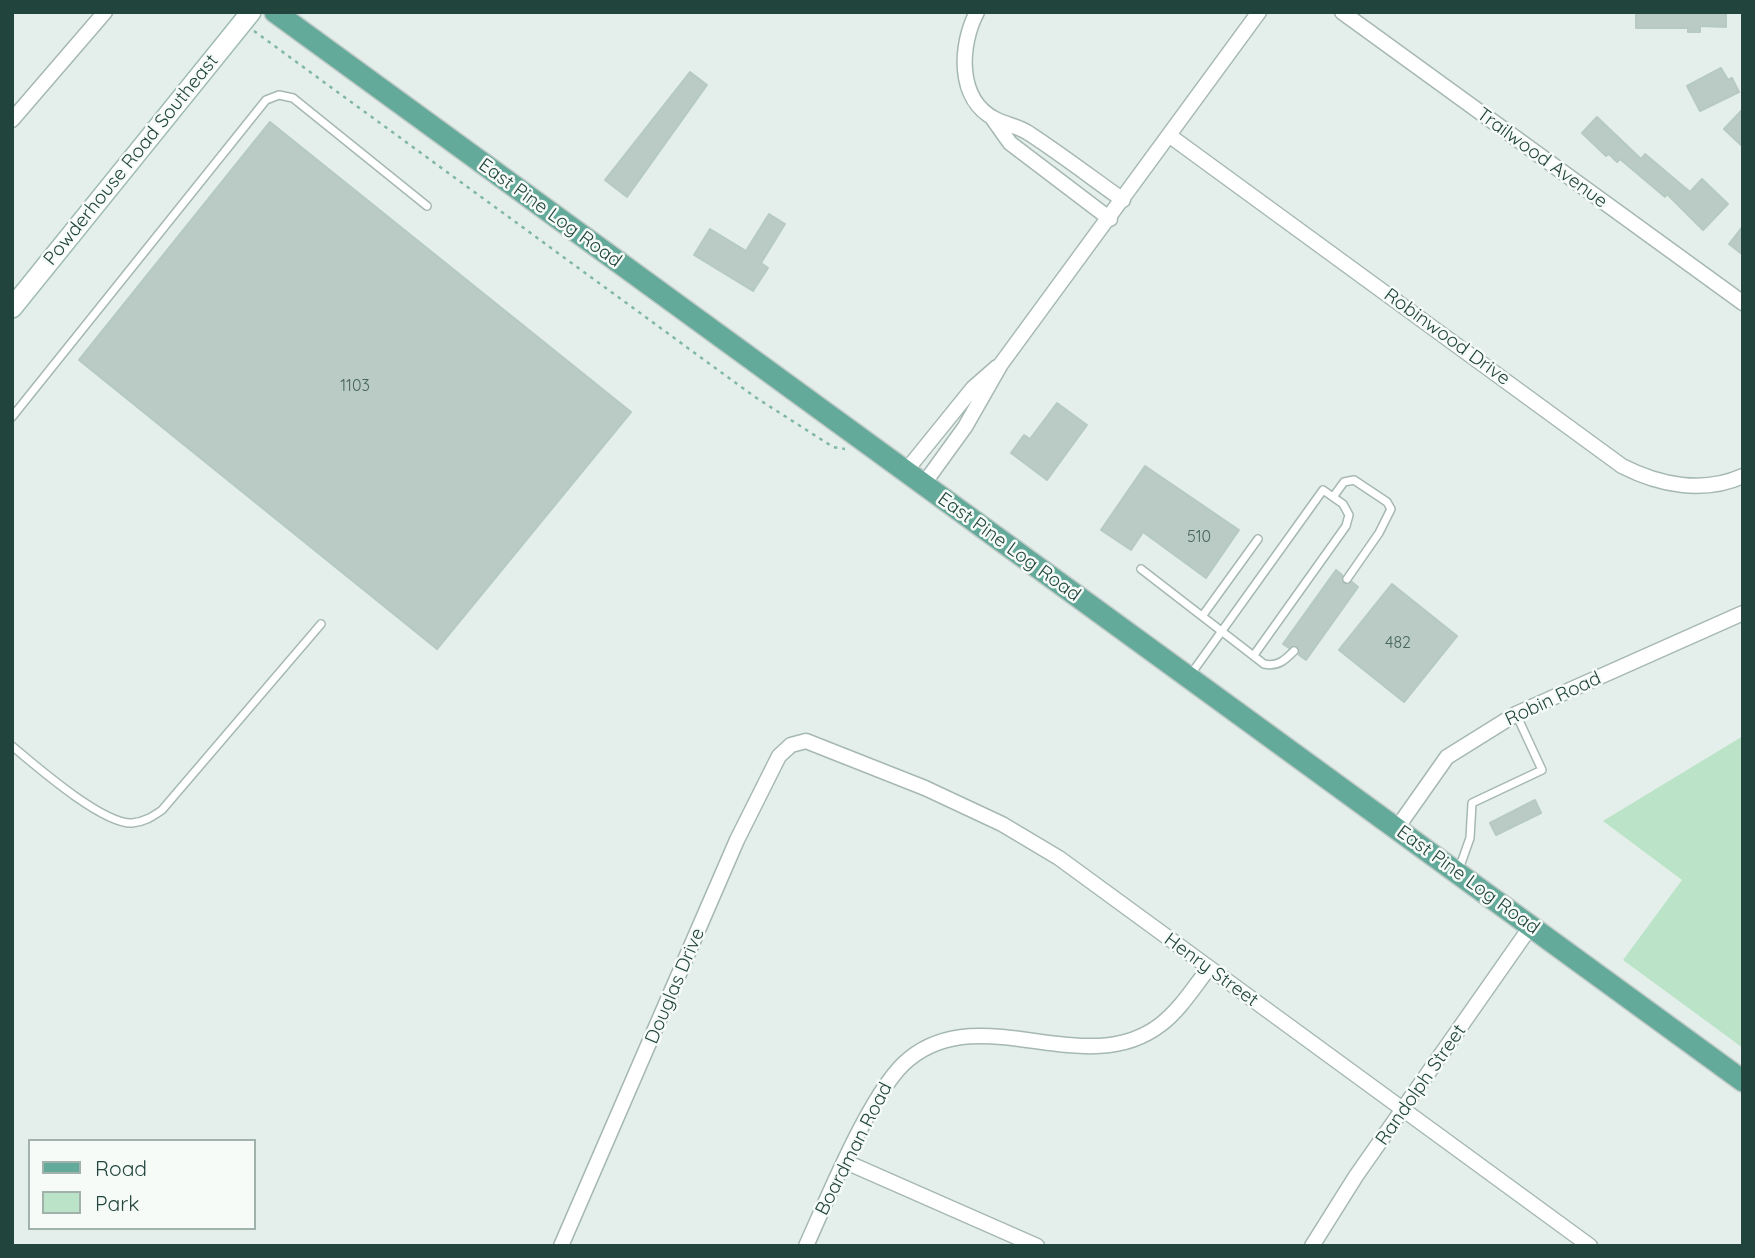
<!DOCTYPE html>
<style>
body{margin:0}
#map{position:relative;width:1755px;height:1258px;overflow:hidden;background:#e4efeb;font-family:Quicksand,sans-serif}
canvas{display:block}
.frame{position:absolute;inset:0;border:14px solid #21443c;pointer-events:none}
.legend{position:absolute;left:28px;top:1139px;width:228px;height:91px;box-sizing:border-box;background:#f6fbf8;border:2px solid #a1b2ad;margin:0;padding:9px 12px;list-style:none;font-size:21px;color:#21443c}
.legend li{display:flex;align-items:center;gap:14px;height:35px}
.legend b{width:35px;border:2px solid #a1b2ad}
</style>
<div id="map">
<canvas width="1755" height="1258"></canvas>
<div class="frame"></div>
<ul class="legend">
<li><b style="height:9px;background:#64aa9a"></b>Road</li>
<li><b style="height:19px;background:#bbe3c7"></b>Park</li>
</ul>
</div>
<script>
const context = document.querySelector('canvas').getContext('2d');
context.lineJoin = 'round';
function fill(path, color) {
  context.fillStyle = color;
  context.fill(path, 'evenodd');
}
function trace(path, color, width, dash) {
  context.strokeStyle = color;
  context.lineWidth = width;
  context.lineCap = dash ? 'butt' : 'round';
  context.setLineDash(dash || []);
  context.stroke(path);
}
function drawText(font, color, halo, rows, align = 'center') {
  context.font = font + ' Quicksand,sans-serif';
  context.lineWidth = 5;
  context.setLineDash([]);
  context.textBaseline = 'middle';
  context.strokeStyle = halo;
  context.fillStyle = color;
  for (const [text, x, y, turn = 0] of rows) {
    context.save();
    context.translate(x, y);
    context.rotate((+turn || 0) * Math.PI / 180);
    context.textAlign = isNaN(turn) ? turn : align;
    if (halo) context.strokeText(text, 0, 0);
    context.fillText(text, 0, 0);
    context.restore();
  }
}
fill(new Path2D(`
 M1743,736V1048L1623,960L1682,880L1603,821Z`), '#bbe3c7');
const building = new Path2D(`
 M1636,12H1726V27L1700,26V32H1688V28H1636Z
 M1721,68L1728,80L1732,78L1739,92L1700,111L1687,86Z
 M690,72L707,85L627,197L605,180Z
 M1743,109V147L1724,129Z
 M1597,117L1641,159L1645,154L1690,192L1702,179L1728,204L1703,230L1667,194L1665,197L1620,159L1617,162L1609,154L1606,156L1582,133Z
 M270,122L631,412L437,649L79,360Z
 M769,214L785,224L761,263L768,268L753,291L694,255L710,229L746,251Z
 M1743,226V255L1729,244Z
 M1057,403L1087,425L1047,480L1011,453L1024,435L1030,439Z
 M1145,466L1239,530L1206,578L1143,532L1131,550L1101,530Z
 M1336,570L1342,575L1343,584L1352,582L1358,587L1306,660L1299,655L1298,646L1289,648L1283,644Z
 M1392,584L1457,636L1404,702L1339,650Z
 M1535,800L1541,813L1496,835L1490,823Z`);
fill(building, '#b9cbc4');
trace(building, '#b6cac2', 2);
const lane = new Path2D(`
 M12,417L266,100L279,95L293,98L427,206
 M1333,497L1344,482L1354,480L1387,502L1391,509L1379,533L1347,579
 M1141,569L1264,664C1278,667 1285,660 1294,651
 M1203,615L1258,539
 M1191,674L1323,490L1343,504L1349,515L1346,526L1254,655
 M12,746C36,766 102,824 132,823C144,822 152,817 162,810L321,624
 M1459,869L1470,838L1472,803L1542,770L1516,714`);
const street = new Path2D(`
 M977,12C960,44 956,99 995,119C1006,125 1019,126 1030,134C1062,155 1092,178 1123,200
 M1342,12L1743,303
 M993,119L1010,143L1110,219
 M12,120L105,12
 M1170,136L1622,466C1659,485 1703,494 1743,476
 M905,472L973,388L997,367
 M923,485L965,427L1001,364L1259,12
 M1397,828L1447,757L1516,714L1743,613
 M846,1162L1037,1246
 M561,1246L737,840L779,756L791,745L806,741L925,788L1002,824L1059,858L1590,1246
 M806,1246C827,1200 872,1088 909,1059C983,999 1085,1082 1160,1025C1180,1010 1194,987 1209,968
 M1312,1246L1356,1176L1531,926`);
const secondary = new Path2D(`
 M12,308L251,12`);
const primary = new Path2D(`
 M275,12L1743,1081`);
trace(lane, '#a6b8b3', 10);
trace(street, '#a6b8b3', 17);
trace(secondary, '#a1bcb4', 22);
trace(primary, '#c1cbc8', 24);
trace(new Path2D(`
 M254,31L755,397L833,447L845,449`), '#81b7a8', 2.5, [3.5, 5]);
trace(lane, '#fff', 7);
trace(street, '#fff', 14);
trace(secondary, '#fff', 19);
trace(primary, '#64aa9a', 21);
drawText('16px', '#47665e', null, [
 ["1103",355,386],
 ["510",1199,537],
 ["482",1398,643]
]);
drawText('19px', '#21443c', '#f6fbf8', [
 ["Trailwood Avenue",1542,158,36],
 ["Powderhouse Road Southeast",131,160,-51],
 ["East Pine Log Road",550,213,36],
 ["Robinwood Drive",1447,337,36],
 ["East Pine Log Road",1009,547,36],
 ["Robin Road",1553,699,-25],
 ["East Pine Log Road",1468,880,36],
 ["Henry Street",1211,970,36],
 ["Douglas Drive",675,986,-67],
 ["Randolph Street",1421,1085,-55],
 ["Boardman Road",854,1149,-63]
]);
</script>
